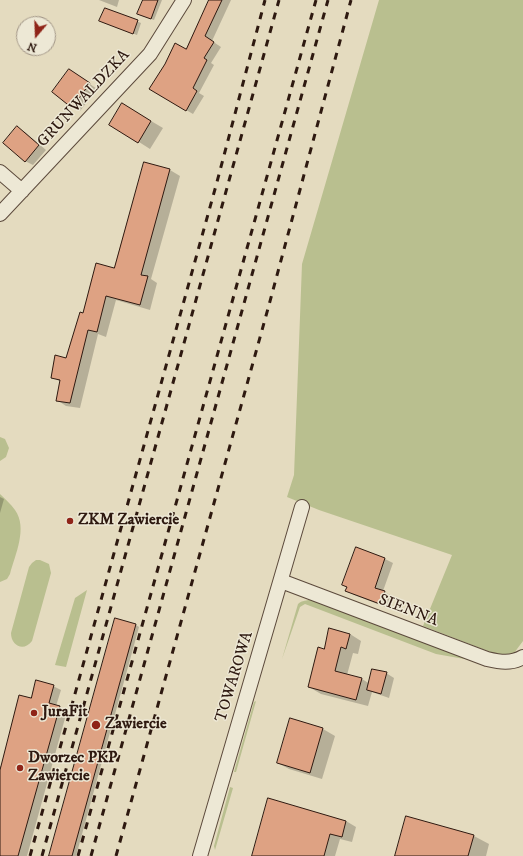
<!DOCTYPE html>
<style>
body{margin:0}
#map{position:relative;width:523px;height:856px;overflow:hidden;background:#e4dbbf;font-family:"IM FELL DW Pica",serif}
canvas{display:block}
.north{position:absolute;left:16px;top:16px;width:40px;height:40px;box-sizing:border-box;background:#ede8d5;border:1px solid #a19586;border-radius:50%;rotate:199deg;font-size:11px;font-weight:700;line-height:16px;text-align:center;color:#2e1910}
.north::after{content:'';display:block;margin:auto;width:14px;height:18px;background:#8f2418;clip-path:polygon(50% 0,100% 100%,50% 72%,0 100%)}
</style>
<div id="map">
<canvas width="523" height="856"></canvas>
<div class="north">N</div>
</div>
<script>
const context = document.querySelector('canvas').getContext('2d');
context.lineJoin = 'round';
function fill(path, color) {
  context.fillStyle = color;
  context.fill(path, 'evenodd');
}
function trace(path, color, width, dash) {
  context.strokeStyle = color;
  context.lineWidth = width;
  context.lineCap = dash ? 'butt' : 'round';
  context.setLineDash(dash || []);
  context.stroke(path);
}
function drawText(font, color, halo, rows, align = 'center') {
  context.font = font + ' "IM FELL DW Pica",serif';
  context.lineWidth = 3;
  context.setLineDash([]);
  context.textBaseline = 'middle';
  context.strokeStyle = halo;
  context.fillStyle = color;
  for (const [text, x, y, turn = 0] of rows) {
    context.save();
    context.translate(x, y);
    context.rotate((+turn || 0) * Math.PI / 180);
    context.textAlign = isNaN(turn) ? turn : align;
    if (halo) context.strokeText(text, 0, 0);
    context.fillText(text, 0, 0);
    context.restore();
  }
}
fill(new Path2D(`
 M379,0H523V641L514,653L502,655L490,652L423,626L452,555L319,510L287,497L294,475L302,264Z
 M0,437L5,439L9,448L6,457L0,461Z
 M0,494C5,499 11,504 15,510C28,528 15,555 10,574L7,579L0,582Z
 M36,560H40L49,564L51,573L32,641C24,652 11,646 11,633L29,567L32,563Z
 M87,590L66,667L55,665L75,598Z
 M312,599L470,660L436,654L305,604L300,607L282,659L298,604C302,600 307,601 312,599Z
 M256,701L236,772H234L254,702Z
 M230,787L233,788L215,850L214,846Z`), '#b9bf8f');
fill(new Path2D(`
 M99,0H119L117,7Z
 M144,0H162L154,20L142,16Z
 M210,0H231L212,41L221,47L211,63L214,65L199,93L204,96L193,114L150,89L186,50Z
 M105,9L141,23L137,35L104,22Z
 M70,70L97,89L80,111L72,107Z
 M134,111L163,128L150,149L139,142Z
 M17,127L25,132L46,150L33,165L25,161Z
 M145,163L170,170L180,176L151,279L157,283L150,310L116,300L106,337L98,334L80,408L66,406L57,400L61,382L52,377L66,359L83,314L115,269Z
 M0,497L4,499L0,513Z
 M356,549L385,559L393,563L383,591L392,596L388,608L354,595L346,590Z
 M136,625L139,627L76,856H50Z
 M350,634L361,641L358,654L353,653L347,675L362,679L370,684L386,673L394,678L389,698L372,692L368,706L321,694L309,687L324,650Z
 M53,686L61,690L56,706L67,711L27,856H0V766H2L32,700Z
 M290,720L323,729L335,736L322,779L289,769L278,763Z
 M269,800L346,821L356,827L352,842L340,839L335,856H253Z
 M474,836L489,844L486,856H396Z`), '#0003');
const building = new Path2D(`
 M143,0H158L151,19L137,14Z
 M209,0H222L205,36L214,42L204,58L207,60L193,88L197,91L186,111L149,89L165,64L175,43L186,49Z
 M105,8L138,20L133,34L99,21Z
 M69,69L90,83L72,108L52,92Z
 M122,103L151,121L138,143L109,125Z
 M17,126L39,145L25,162L3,143Z
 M144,162L170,169L141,275L148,276L140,305L106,296L97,332L88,330L70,403L56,401L60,380L51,378L55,355L66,358L80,312L83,313L96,263L114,268Z
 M356,547L385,558L375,588L385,591L380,604L345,591L347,587L342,585Z
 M115,618L136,624L72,856H49Z
 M329,628L350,634L346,649L341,647L335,671L362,678L356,700L308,687L318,647L324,649Z
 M372,669L387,672L381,694L367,690Z
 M36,680L54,685L49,703L60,706L18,856H0V770L19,695L31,698Z
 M290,718L323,728L310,773L277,763Z
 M268,798L346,821L342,837L330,834L324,856H252Z
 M406,816L474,835L468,856H395Z`);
fill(building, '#dea283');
trace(building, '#2e1910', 1);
const minor = new Path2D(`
 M0,172L22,191
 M0,214L150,54L184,0
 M281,581L487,659C500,662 511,664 523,657
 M200,856L302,507`);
trace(minor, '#5c4a3c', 16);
trace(minor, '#ede8d5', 14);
trace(new Path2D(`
 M30,856L217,182L265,0
 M42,856L279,0
 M78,856L316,0
 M91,856L328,0
 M116,856L269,305L351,0`), '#2e1910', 3, [7, 7]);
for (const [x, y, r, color] of [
 [70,521,4,"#8f2418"],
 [34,713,4,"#8f2418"],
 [96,725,5,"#8f2418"],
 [20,768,4,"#8f2418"]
]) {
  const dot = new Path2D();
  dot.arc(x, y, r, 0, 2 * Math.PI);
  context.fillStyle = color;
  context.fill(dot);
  trace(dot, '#ede8d5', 1.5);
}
drawText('16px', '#2e1910', '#ede8d5', [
 ["GRUNWALDZKA",84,99,-47],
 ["SIENNA",408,611,21],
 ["TOWAROWA",235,677,-73]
]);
drawText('bold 16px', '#2e1910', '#ede8d5', [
 ["ZKM Zawiercie",78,521],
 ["JuraFit",42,713],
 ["Zawiercie",105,725],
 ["Dworzec PKP",28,759],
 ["Zawiercie",28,777]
], 'left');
</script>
